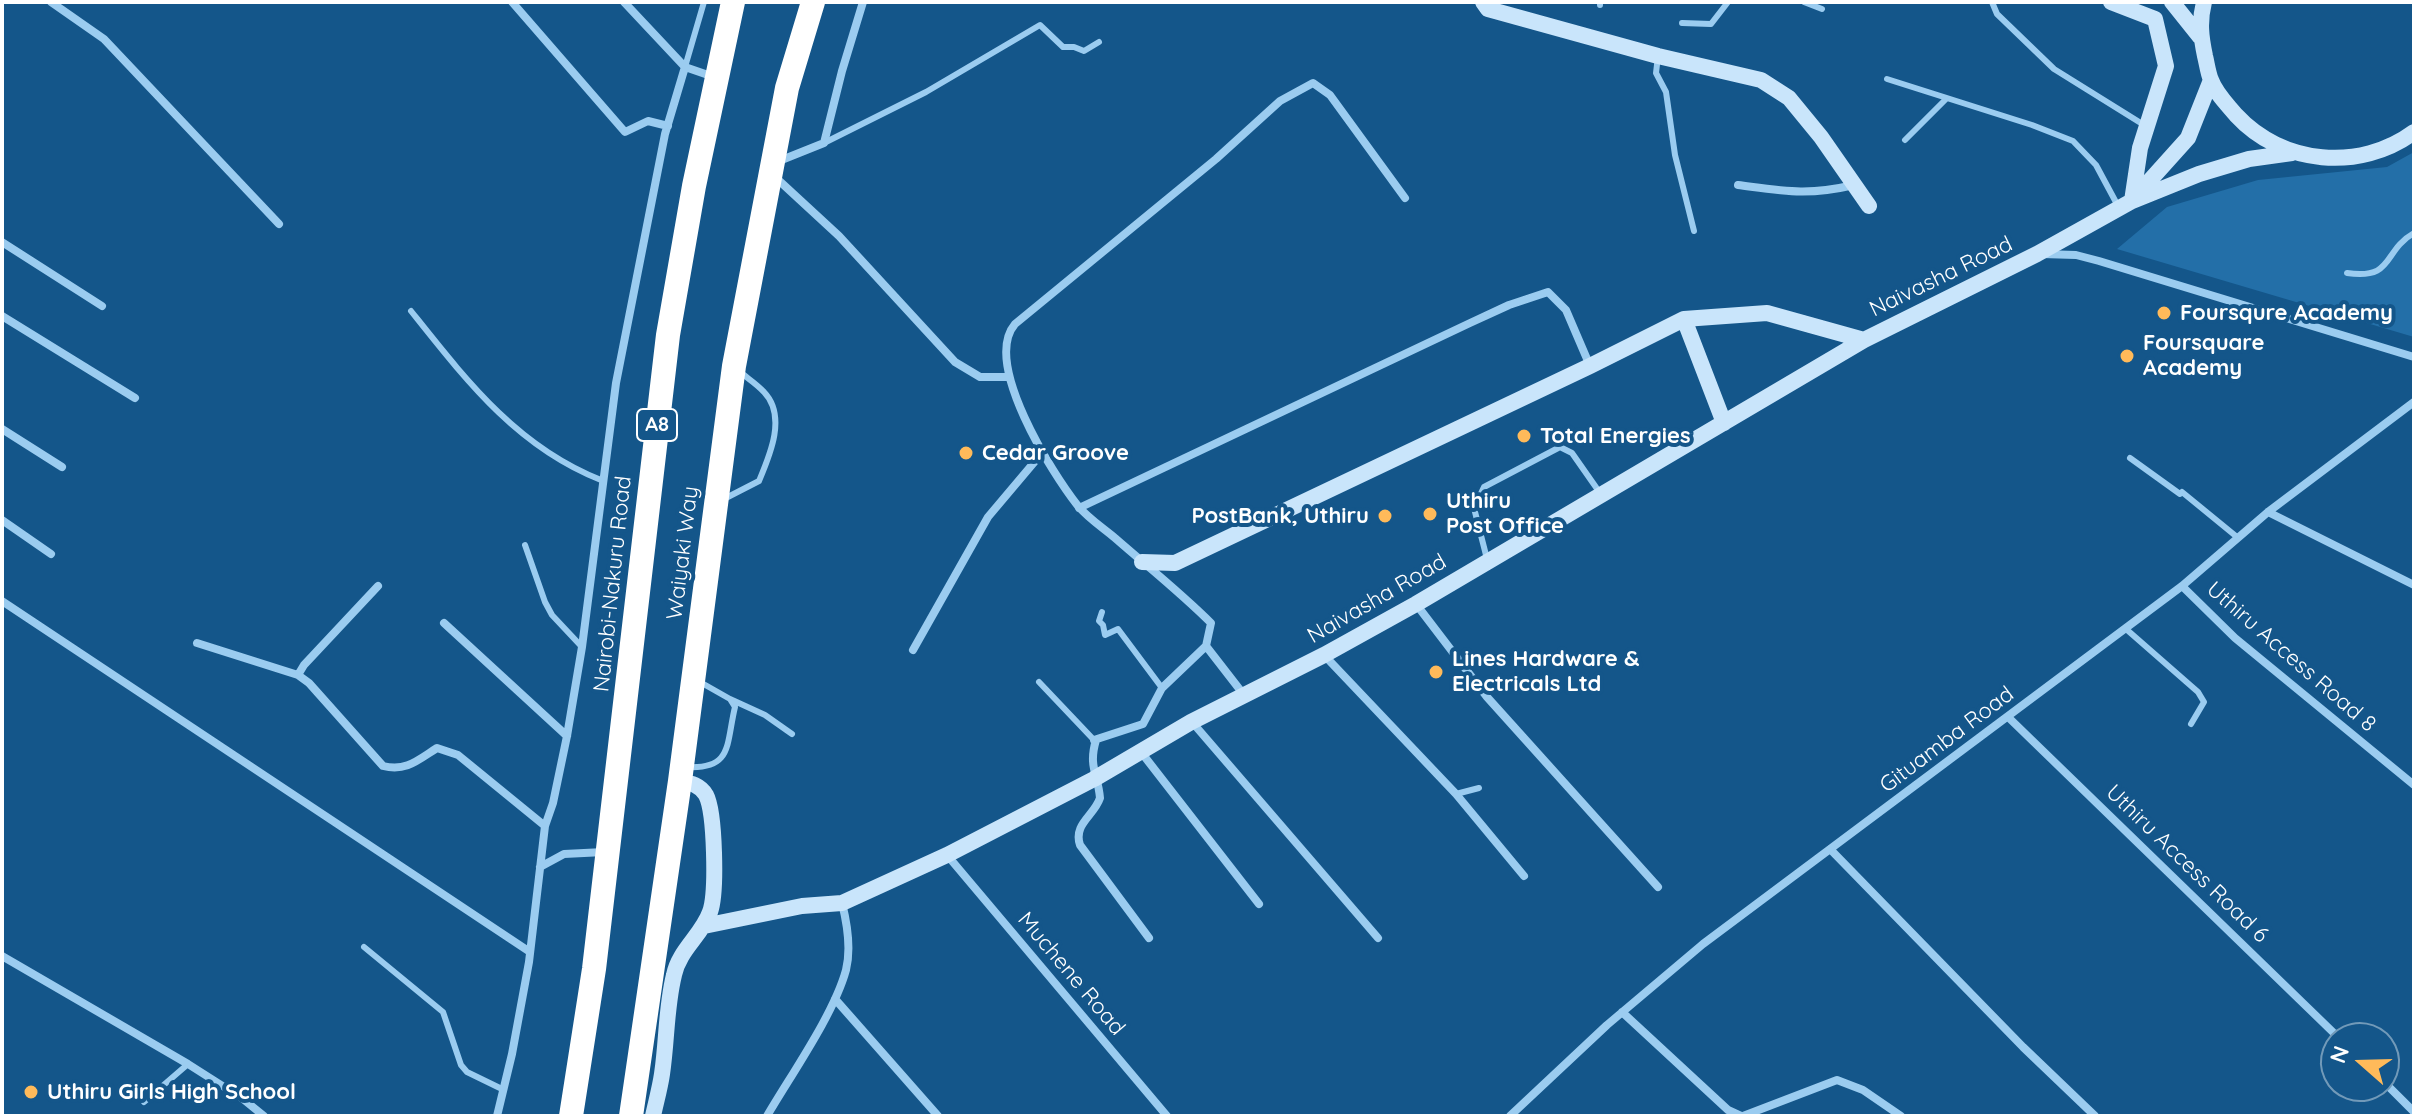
<!DOCTYPE html>
<style>
body{margin:0}
#map{position:relative;width:2416px;height:1118px;overflow:hidden;background:#14568a;font-family:Quicksand,sans-serif}
canvas{display:block}
.frame{position:absolute;inset:0;border:4px solid #fff;pointer-events:none}
.north{position:absolute;left:2320px;top:1022px;width:80px;height:80px;box-sizing:border-box;background:#14568a;border:2px solid #729ab9;border-radius:50%;rotate:290deg;font-size:22px;font-weight:700;line-height:32px;text-align:center;color:#fff}
.north::after{content:'';display:block;margin:auto;width:28px;height:36px;background:#ffba5a;clip-path:polygon(50% 0,100% 100%,50% 72%,0 100%)}
</style>
<div id="map">
<canvas width="2416" height="1118"></canvas>
<div class="frame"></div>
<div class="north">N</div>
</div>
<script>
const context = document.querySelector('canvas').getContext('2d');
context.lineJoin = 'round';
function fill(path, color) {
  context.fillStyle = color;
  context.fill(path, 'evenodd');
}
function trace(path, color, width, dash) {
  context.strokeStyle = color;
  context.lineWidth = width;
  context.lineCap = dash ? 'butt' : 'round';
  context.setLineDash(dash || []);
  context.stroke(path);
}
function drawText(font, color, halo, rows, align = 'center') {
  context.font = font + ' Quicksand,sans-serif';
  context.lineWidth = 8;
  context.setLineDash([]);
  context.textBaseline = 'middle';
  context.strokeStyle = halo;
  context.fillStyle = color;
  for (const [text, x, y, turn = 0] of rows) {
    context.save();
    context.translate(x, y);
    context.rotate((+turn || 0) * Math.PI / 180);
    context.textAlign = isNaN(turn) ? turn : align;
    if (halo) context.strokeText(text, 0, 0);
    context.fillText(text, 0, 0);
    context.restore();
  }
}
fill(new Path2D(`
 M2414,152V337L2117,249L2167,207L2258,180L2387,167Z`), '#236fa8');
trace(new Path2D(`
 M1804,2L1822,9
 M1992,2L1997,14L2054,69L2144,125
 M1600,5V2
 M1682,23L1711,24L1728,2
 M1658,56L1656,73L1666,92L1675,155L1694,231
 M685,67L704,2
 M1887,79L2032,125L2073,141L2096,165L2118,206
 M1905,140L1946,99
 M824,143L926,92L1040,25L1063,47H1074L1084,51L1099,42
 M2347,273C2395,280 2382,251 2414,233
 M411,311C466,380 517,447 601,480
 M2130,458L2180,494L2182,492L2237,537
 M722,500L759,481C770,455 787,416 764,392C757,384 747,378 739,371
 M525,545L545,602L552,615L582,647
 M1487,559L1474,508L1484,487L1560,447L1572,453L1600,493
 M1102,612L1099,621L1103,625L1105,635L1118,629L1162,688
 M2126,629L2198,692L2204,702L2191,724
 M1039,682L1094,740
 M730,699L765,715L792,734
 M686,767C733,770 726,744 735,707L730,699L700,682
 M1456,794L1479,788
 M364,947L443,1012L461,1065L467,1072L504,1090
 M144,1102L188,1064`), '#9bccf0', 6);
trace(new Path2D(`
 M51,2L104,39L279,224
 M512,2L625,132L648,121L668,126
 M624,2L685,67L714,77
 M779,161L824,143L842,71L863,2
 M774,176L839,236L955,362L980,377H1009
 M1738,185C1784,191 1807,196 1854,185
 M2,242L102,306
 M2042,254L2076,255L2099,261L2414,357
 M2,316L135,398
 M2,429L62,467
 M1079,508L1470,323L1509,305L1548,292L1566,310L1590,366
 M2268,512L2414,585
 M2,520L51,554
 M2182,586L2235,638L2414,785
 M2,601L530,952
 M1416,604L1487,697L1658,887
 M444,623L567,736
 M197,643L298,675L309,683L383,766C406,772 418,760 437,748L458,755L545,826
 M913,650L988,517L1042,453
 M1324,655L1456,794L1524,876
 M298,675L304,665L378,586
 M1244,695L1206,646L1211,623C1181,593 1147,566 1115,538C1103,528 1088,518 1078,506C1052,473 982,363 1015,324L1216,159L1280,101L1313,83L1330,95L1405,198
 M2008,717L2339,1038
 M1192,722L1378,938
 M1141,752L1259,904
 M1830,849L2023,1047L2095,1116
 M947,855L1167,1116
 M540,867L564,854L604,852
 M1149,938L1080,845C1073,824 1094,816 1100,798C1098,774 1088,767 1096,740H1094L1143,724L1162,688L1206,646
 M2,956L188,1064L243,1099L264,1116
 M835,999L938,1116
 M1622,1012L1728,1110L1741,1116
 M2384,1082L2414,1112
 M497,1116L512,1054L529,962L545,826L553,803L567,736L582,647L616,383L665,134L685,67
 M767,1116C791,1075 834,1014 846,970C851,950 847,923 842,903
 M1510,1116L1607,1025L1703,944L2182,586L2268,512L2414,402
 M1743,1116L1837,1080L1863,1090L1901,1116`), '#9bccf0', 8);
trace(new Path2D(`
 M1483,2L1488,9L1658,56L1761,80L1789,98L1821,137L1869,206
 M2111,2L2155,19L2166,66L2140,148L2132,201
 M2172,2L2200,37
 M2204,2C2199,22 2201,37 2205,56C2207,64 2208,73 2211,80C2216,94 2227,104 2236,115C2282,165 2360,172 2414,132
 M2135,197L2188,138L2211,80
 M1684,319L1724,423
 M1142,562L1175,563L1590,366L1684,319L1767,313L1864,340
 M704,926L802,906L842,903L947,855L1094,779L1191,722L1324,655L1416,604L1864,340L2037,254L2132,201L2199,174L2249,159L2292,153
 M653,1116C656,1102 660,1088 662,1074C667,1041 666,1007 674,975C679,950 702,935 710,912C717,893 715,812 706,795C700,785 691,783 680,781`), '#c9e5fb', 16);
trace(new Path2D(`
 M571,1116L594,969L668,335L694,186L733,2
 M631,1116L680,781L734,366L787,88L813,2`), '#fff', 24);
for (const [x, y, r, color] of [
 [2164,313,8,"#ffba5a"],
 [2127,356,8,"#ffba5a"],
 [1524,436,8,"#ffba5a"],
 [966,453,8,"#ffba5a"],
 [1430,514,8,"#ffba5a"],
 [1385,516,8,"#ffba5a"],
 [1436,672,8,"#ffba5a"],
 [31,1092,8,"#ffba5a"]
]) {
  const dot = new Path2D();
  dot.arc(x, y, r, 0, 2 * Math.PI);
  context.fillStyle = color;
  context.fill(dot);
  trace(dot, '#14568a', 3);
}
for (const [x, y, w] of [
 [657,425,40]
]) {
  const box = new Path2D();
  box.roundRect(x - w / 2, y - 16, w, 32, 6);
  context.fillStyle = '#14568a';
  context.fill(box);
  trace(box, '#fff', 2);
}
drawText('bold 20px', '#fff', null, [
 ["A8",657,425]
]);
drawText('22px', '#fff', '#14568a', [
 ["Naivasha Road",1941,277,-26],
 ["Waiyaki Way",683,553,-83],
 ["Nairobi-Nakuru Road",613,584,-84],
 ["Naivasha Road",1377,599,-30],
 ["Uthiru Access Road 8",2291,657,41],
 ["Gituamba Road",1947,740,-37],
 ["Uthiru Access Road 6",2187,864,44],
 ["Muchene Road",1071,974,50]
]);
drawText('bold 22px', '#fff', '#14568a', [
 ["Foursqure Academy",2180,313],
 ["Foursquare",2143,343],
 ["Academy",2143,368],
 ["Total Energies",1540,436],
 ["Cedar Groove",982,453],
 ["Uthiru",1446,501],
 ["Post Office",1446,526],
 ["PostBank, Uthiru",1369,516,"right"],
 ["Lines Hardware &",1452,659],
 ["Electricals Ltd",1452,684],
 ["Uthiru Girls High School",47,1092]
], 'left');
</script>
